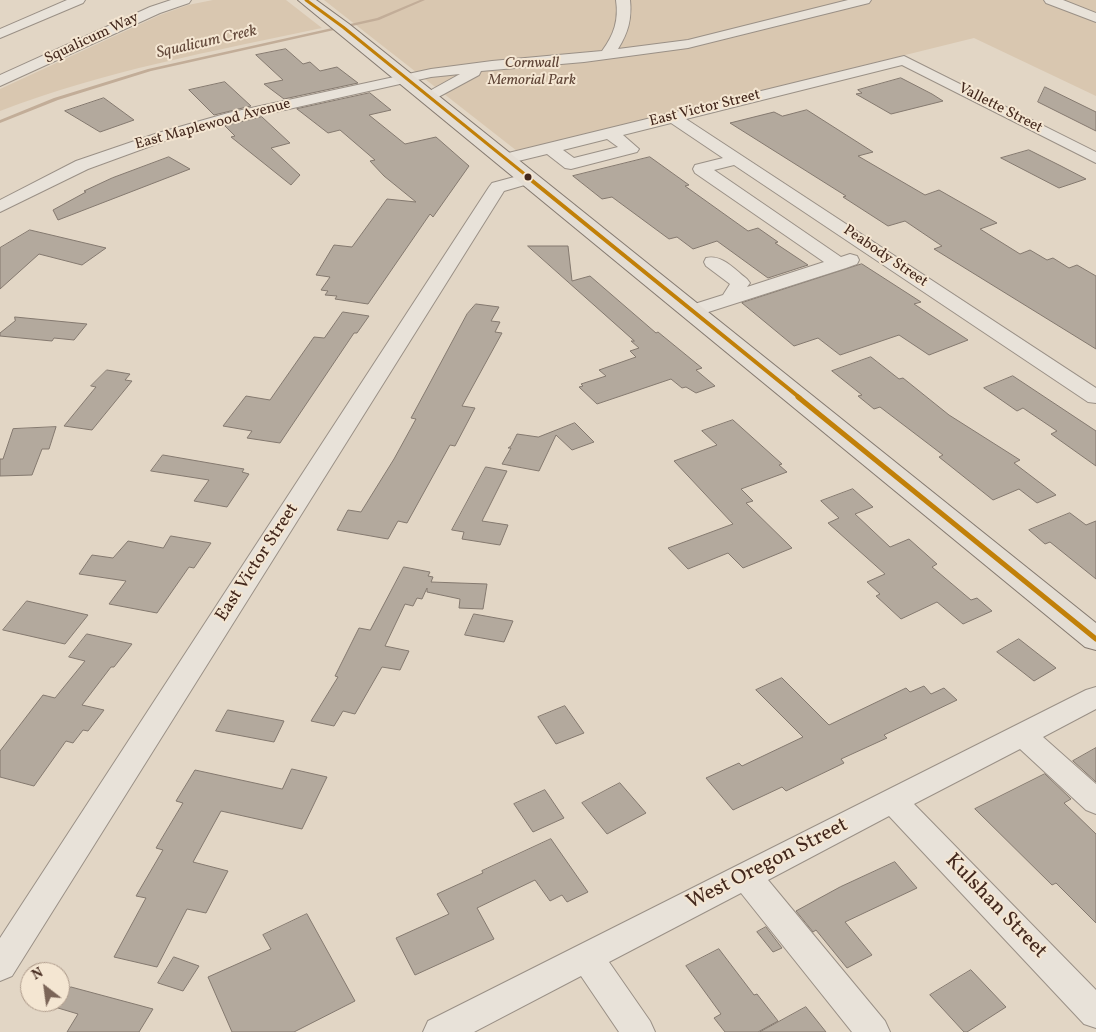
<!DOCTYPE html>
<style>
body{margin:0}
#map{position:relative;width:1096px;height:1032px;overflow:hidden;background:#e2d6c5;font-family:Vollkorn,serif}
canvas{display:block}
.north{position:absolute;left:20px;top:962px;width:50px;height:50px;box-sizing:border-box;background:#f4e6d2;border:1px solid #ad9a8a;border-radius:50%;rotate:330deg;font-size:14px;font-weight:700;line-height:20px;text-align:center;color:#43281d}
.north::after{content:'';display:block;margin:auto;width:18px;height:22px;background:#7b6558;clip-path:polygon(50% 0,100% 100%,50% 72%,0 100%)}
</style>
<div id="map">
<canvas width="1096" height="1032"></canvas>
<div class="north">N</div>
</div>
<script>
const context = document.querySelector('canvas').getContext('2d');
context.lineJoin = 'round';
function fill(path, color) {
  context.fillStyle = color;
  context.fill(path, 'evenodd');
}
function trace(path, color, width, dash) {
  context.strokeStyle = color;
  context.lineWidth = width;
  context.lineCap = dash ? 'butt' : 'round';
  context.setLineDash(dash || []);
  context.stroke(path);
}
function drawText(font, color, halo, rows, align = 'center') {
  context.font = font + ' Vollkorn,serif';
  context.lineWidth = 4;
  context.setLineDash([]);
  context.textBaseline = 'middle';
  context.strokeStyle = halo;
  context.fillStyle = color;
  for (const [text, x, y, turn = 0] of rows) {
    context.save();
    context.translate(x, y);
    context.rotate((+turn || 0) * Math.PI / 180);
    context.textAlign = isNaN(turn) ? turn : align;
    if (halo) context.strokeText(text, 0, 0);
    context.fillText(text, 0, 0);
    context.restore();
  }
}
fill(new Path2D(`
 M213,0H286L322,28C214,51 103,71 0,111V89L160,15L188,5Z
 M324,0H1096V96L974,38L517,151Z`), '#d9c7b0');
fill(new Path2D(`
 M420,0H425L379,20L151,71L58,100L0,123V120L54,98L148,69L377,18Z`), '#c2ad98');
const building = new Path2D(`
 M286,49L303,64L310,62L320,71L337,67L358,83L284,99L264,84L283,80L256,55Z
 M901,78L932,94L943,101L891,114L856,94L862,93L858,90Z
 M225,82L251,106L214,115L189,90Z
 M1045,87L1096,112V131L1038,102Z
 M370,93L391,110L369,115L405,144L436,137L469,166L433,217L430,214L368,304L335,299L337,296L325,295L328,291L321,290L330,277L316,275L334,245L352,247L387,199L416,202L384,176L370,161L375,160L340,130L328,133L297,109Z
 M104,98L134,120L100,132L65,111Z
 M807,110L873,152L858,156L925,195L939,190L997,223L980,229L1020,254L1030,250L1047,260L1053,258L1069,268L1077,265L1096,276V349L934,249L942,246L905,221L888,226L843,197L846,196L730,123L774,112L782,116Z
 M262,117L290,143L271,148L300,175L291,185L231,137L235,136L225,126Z
 M1029,150L1061,166L1086,179L1059,188L1001,158Z
 M169,157L190,169L58,220L53,210L86,192L84,191L112,178Z
 M650,157L689,185L685,186L748,231L758,228L778,242L775,243L808,265L768,278L717,241L693,249L677,237L669,239L612,197L602,199L573,176Z
 M30,230L106,248L82,265L39,254L0,289V248Z
 M528,246H568L572,281L590,276L656,333L658,332L702,368L696,370L715,386L696,393L686,387L682,388L671,379L597,404L579,387L583,386L581,384L606,376L599,370L636,357L630,351L639,348L631,341H634Z
 M862,264L921,302L914,304L968,340L929,355L899,335L840,355L818,338L794,346L742,303Z
 M476,304L499,307L491,321L500,322L495,332L502,333L462,406L475,408L455,446L450,445L407,523L398,521L388,539L337,530L348,510L361,512L394,459L416,419L411,418L424,394L467,314Z
 M343,312L369,316L357,333H354L280,443L247,438L252,431L223,426L246,396L270,400L314,337L324,338Z
 M15,317L87,324L74,340L54,338L52,341L0,336V333L15,321Z
 M871,357L899,379L903,378L949,415L1020,460L1014,463L1056,495L1037,503L1019,489L993,500L939,457L943,455L880,407L874,409L858,396L862,395L832,371Z
 M107,370L130,374L125,380L132,381L92,430L64,426L96,387L91,386Z
 M1013,376L1096,431V466L1051,434L1057,431L1023,408L1017,411L984,388Z
 M733,420L782,464L779,465L787,472L741,489L753,501L746,503L792,548L743,568L728,553L688,569L668,548L733,524L674,461L717,445L702,431Z
 M575,423L594,442L572,450L556,435L539,471L502,464L511,448H508L511,446L517,434L538,437Z
 M56,427L49,449H42L32,475L0,476V459H3L13,429Z
 M163,455L244,469L242,472L249,474L227,507L194,501L209,480L151,471Z
 M486,467L507,471L482,521L508,525L500,545L462,539L464,532L452,530Z
 M853,489L873,507L855,514L890,547L909,539L937,564L932,567L971,600L977,598L992,611L963,624L937,602L901,619L876,596L880,594L867,582L885,574L828,523L839,518L821,501Z
 M1070,513L1086,525L1096,521V579L1050,542L1045,544L1029,530Z
 M171,536L211,543L194,568L189,567L157,613L109,604L126,581L79,574L92,555L113,558L128,541L163,548Z
 M404,567L430,572L428,576L433,577L431,582L487,584L483,609L459,608L460,599L427,592V588L422,599L417,598L413,606L405,604L385,646L409,651L400,670L382,667L355,714L343,711L334,726L311,721L338,677L335,676L359,628L370,630Z
 M27,601L88,615L65,644L3,630Z
 M474,614L513,621L504,642L465,635Z
 M87,634L132,644L114,667H111L82,705L104,710L88,731L83,730L73,743L66,741L34,786L0,777V751L43,695L55,698L85,661L69,657Z
 M1019,639L1056,668L1034,681L997,652Z
 M782,678L829,725L906,688L910,692L924,686L931,694L944,688L957,700L884,735L887,738L841,759L844,763L786,791L782,787L733,810L706,778L739,763L742,766L803,737L756,690Z
 M565,706L584,733L556,744L538,717Z
 M228,710L284,721L274,742L216,731Z
 M1096,748V782L1073,761Z
 M292,769L327,777L302,829L221,811L193,862L228,871L206,913L187,909L157,967L114,957L146,898L136,896L163,850L156,848L183,803L176,801L195,770L282,789Z
 M1045,774L1071,799L1064,803L1096,834V923L1056,883L1052,885L975,809Z
 M620,783L646,813L607,834L582,803Z
 M545,790L564,818L533,832L514,804Z
 M551,839L588,892L567,902L562,895L550,901L535,880L477,908L494,939L415,975L396,938L449,914L437,894L483,873L482,871Z
 M895,862L917,888L845,922L872,955L847,968L816,930L813,932L796,911L840,887Z
 M307,914L355,1001L294,1032H232L208,977L271,949L263,935Z
 M766,927L782,948L773,952L757,932Z
 M719,949L754,995L757,994L778,1021L758,1032H725L714,1018L721,1014L686,966Z
 M174,957L199,966L183,991L158,983Z
 M971,970L1006,1007L967,1032H964L930,995Z
 M71,987L153,1009L139,1032H67L78,1014L58,1008Z
 M806,1007L826,1032H760Z`);
fill(building, '#b3a99d');
trace(building, '#84796f', 1);
const minor = new Path2D(`
 M67,0H85L83,3L0,38V29Z
 M171,0H191L189,3L160,13L0,86V75L150,7Z
 M616,0H630C632,19 628,33 618,49L688,40L848,0H871L869,3L688,48L584,62L481,71L479,75L429,102L424,100L421,97L424,94L460,74L431,77L231,122L170,139L88,169L0,212V200L76,161L158,133L228,113L431,69L492,61L602,51C614,35 619,20 616,0Z
 M1044,0H1063L1096,13V22L1046,3Z
 M904,56L1096,152V163L902,65L686,119L1096,388V403L1088,402L734,165L714,170L841,257L850,254L857,256L859,260L857,264L846,268L699,315L692,317L685,315L682,311L685,307L723,295L730,284L706,266L704,262L706,258C722,254 735,270 747,279L750,283L747,287L824,262L695,173L693,169L695,165L723,158L671,123L623,135L639,149L637,152L571,169L565,168L547,154L506,164L500,163L498,159L500,155ZM607,139L618,147L574,158L563,150Z
 M529,173L535,174L537,178L535,182L504,191L12,976L0,981V938L489,187L492,183Z
 M1096,687V709L1043,737L1096,784V814L1086,810L1020,749L914,804L1096,990V1028L1084,1024L889,816L768,880L885,1021L890,1032H852L741,893L609,962L650,1021L655,1032H619L581,976L474,1032H423L428,1021L1086,690Z`);
const major = new Path2D(`
 M298,0H316L349,24L1096,623V650L1085,647Z`);
trace(minor, '#9a9086', 2);
trace(major, '#84796f', 2);
fill(minor, '#e8e2d9');
fill(major, '#e4ddd3');
trace(new Path2D(`
 M306,0L343,27L527,176`), '#c18009', 3);
trace(new Path2D(`
 M525,175L800,398`), '#c18009', 4);
trace(new Path2D(`
 M798,397L1096,639`), '#c18009', 5);
for (const [x, y, r, color] of [
 [528,177,4.5,"#43281d"]
]) {
  const dot = new Path2D();
  dot.arc(x, y, r, 0, 2 * Math.PI);
  context.fillStyle = color;
  context.fill(dot);
  trace(dot, '#f4e6d2', 2);
}
drawText('15px', '#43281d', '#f4e6d2', [
 ["Squalicum Way",92,39,-25],
 ["East Victor Street",705,109,-14],
 ["Vallette Street",1000,109,27],
 ["East Maplewood Avenue",213,125,-15],
 ["Peabody Street",885,257,34]
]);
drawText('italic 15px', '#5f4537', '#f4e6d2', [
 ["Cornwall",532,64],
 ["Memorial Park",532,81]
]);
drawText('italic 16px', '#654b3c', '#f4e6d2', [
 ["Squalicum Creek",207,43,-13]
]);
drawText('18px', '#43281d', '#f4e6d2', [
 ["East Victor Street",258,563,-57]
]);
drawText('21px', '#43281d', '#f4e6d2', [
 ["West Oregon Street",768,865,-27],
 ["Kulshan Street",995,907,46]
]);
</script>
